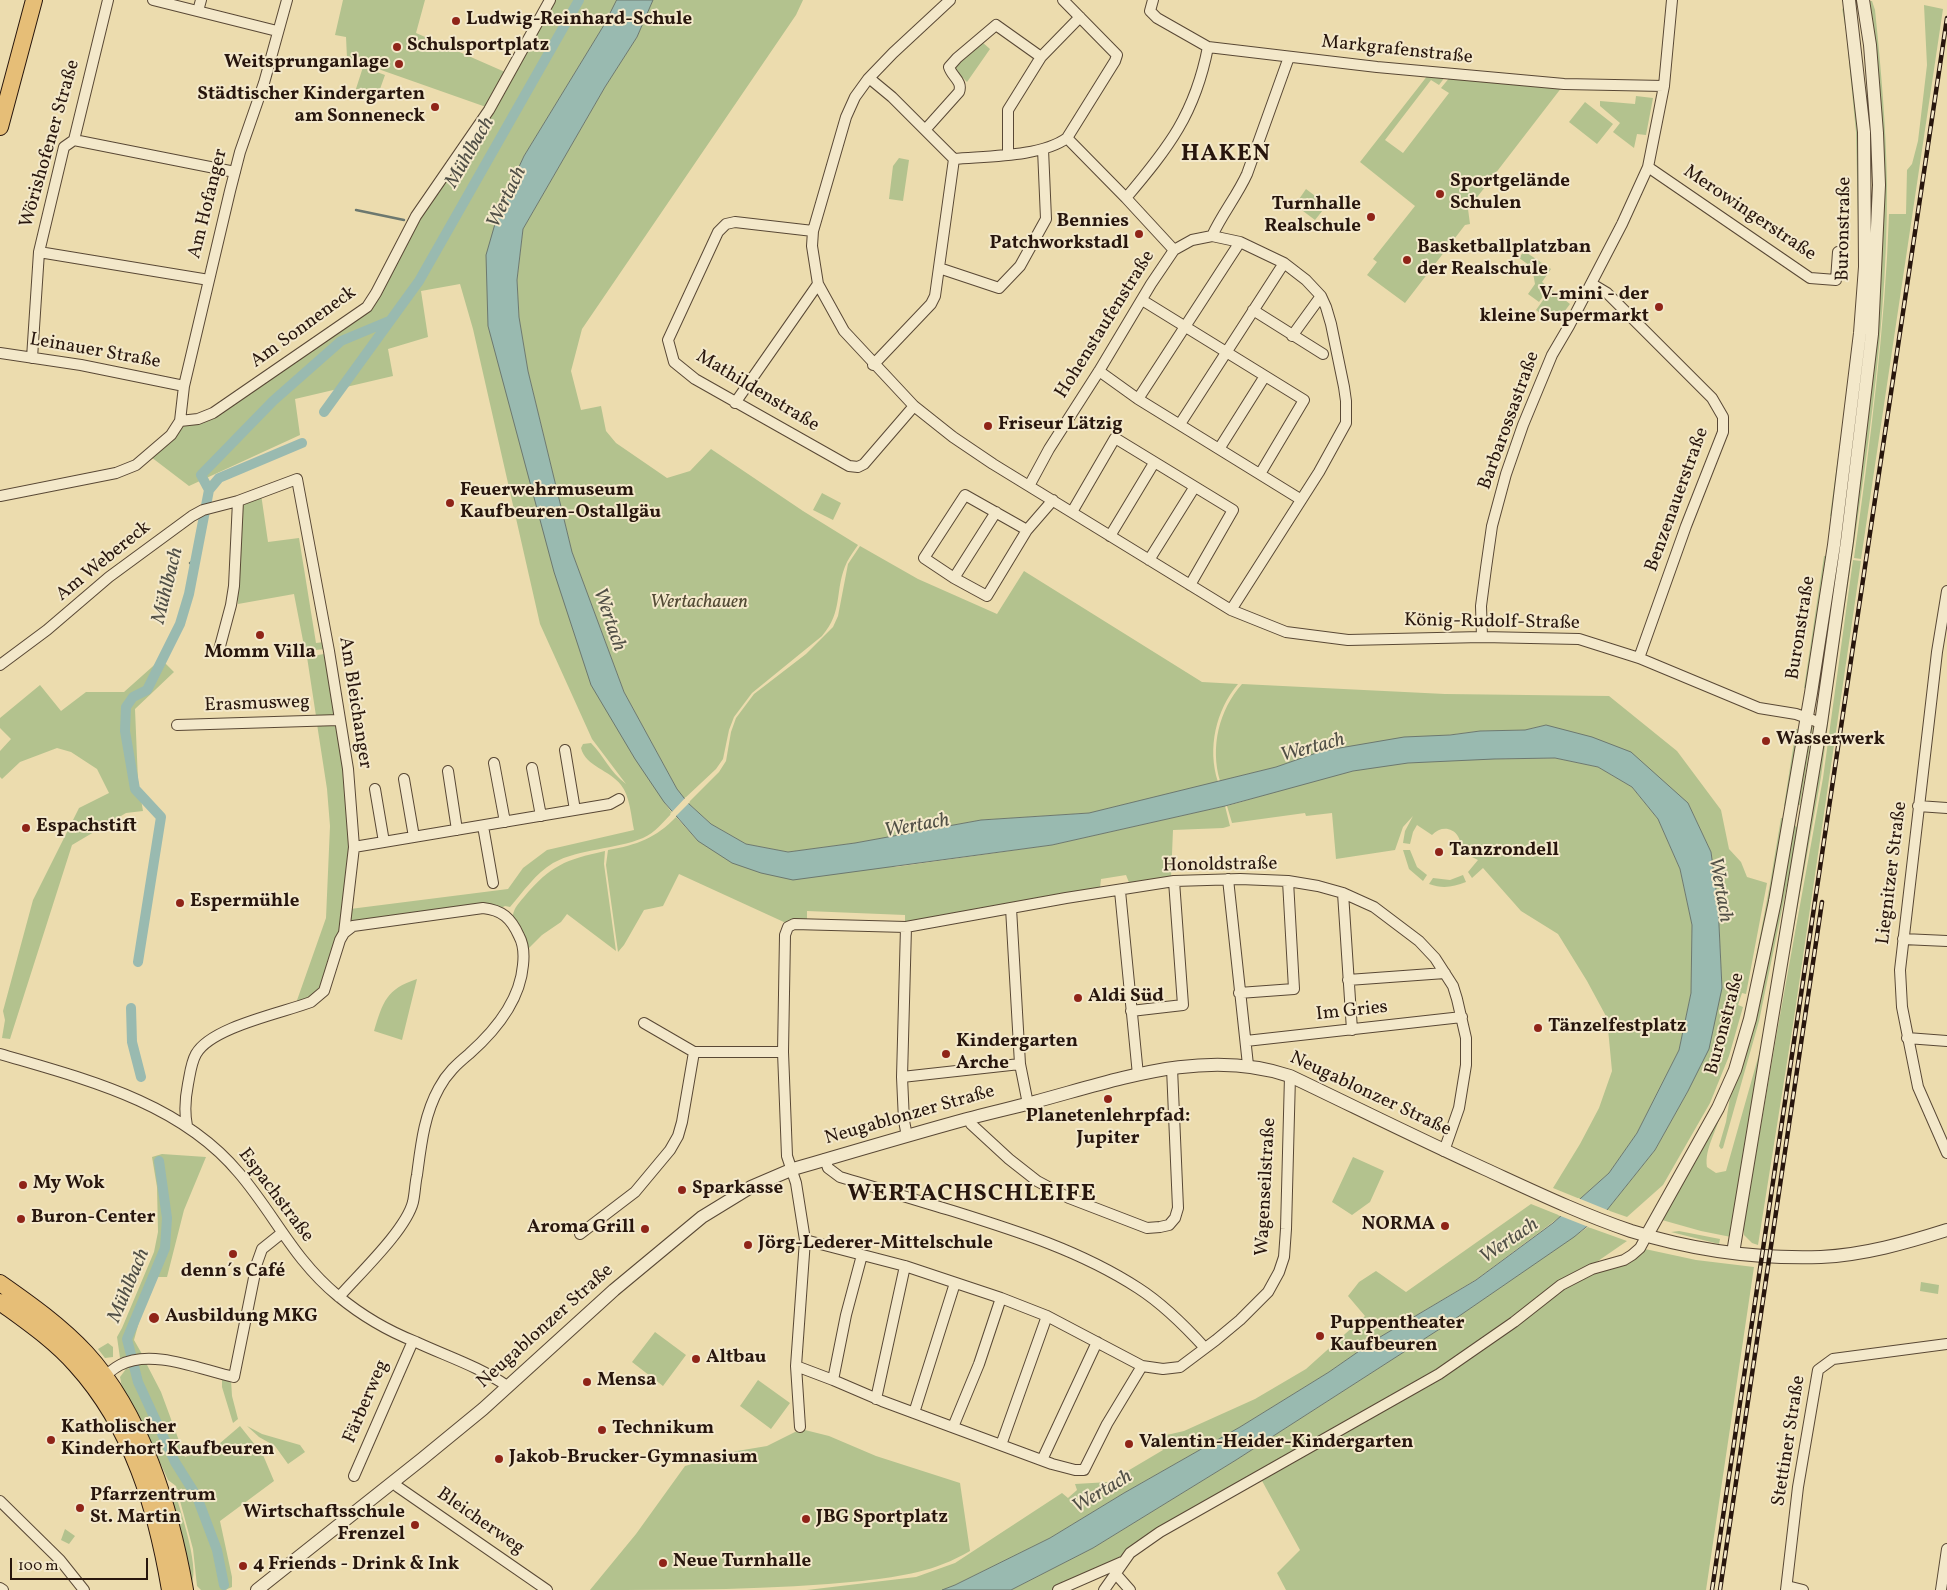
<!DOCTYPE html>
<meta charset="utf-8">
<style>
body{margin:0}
#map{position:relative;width:1947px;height:1590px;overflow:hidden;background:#ecdcae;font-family:Vollkorn,serif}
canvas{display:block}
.scale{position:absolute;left:10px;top:1558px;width:138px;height:22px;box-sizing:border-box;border:2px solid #28160d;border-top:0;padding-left:6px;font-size:15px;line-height:18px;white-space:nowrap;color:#28160d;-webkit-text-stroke:4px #f3e8ca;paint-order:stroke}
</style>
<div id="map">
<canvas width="1947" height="1590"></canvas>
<div class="scale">100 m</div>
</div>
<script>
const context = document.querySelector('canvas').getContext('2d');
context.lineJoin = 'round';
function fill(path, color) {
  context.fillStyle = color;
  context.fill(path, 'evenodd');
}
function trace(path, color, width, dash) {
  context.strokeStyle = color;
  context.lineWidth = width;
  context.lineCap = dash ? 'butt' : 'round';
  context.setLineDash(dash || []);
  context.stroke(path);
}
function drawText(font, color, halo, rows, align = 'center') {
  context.font = font + ' Vollkorn,serif';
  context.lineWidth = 4;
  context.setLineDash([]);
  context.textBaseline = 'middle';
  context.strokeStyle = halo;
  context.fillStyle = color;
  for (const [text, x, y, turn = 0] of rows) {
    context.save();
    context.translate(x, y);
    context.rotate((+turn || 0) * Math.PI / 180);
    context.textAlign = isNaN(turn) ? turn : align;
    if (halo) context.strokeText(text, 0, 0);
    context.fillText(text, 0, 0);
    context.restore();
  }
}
fill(new Path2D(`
 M343,0H425L416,33L505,72L486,107L347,58L346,37L335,35Z
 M555,0H617L604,25L524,156L499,210L488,326L664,802L672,813C663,822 655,833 643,838C614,850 581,848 553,863C536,873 523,892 510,907L505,906L501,908L348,926L350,909L508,889L523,868L547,850L634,830C631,816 630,796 621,785C610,770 586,767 581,748L583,744L591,743C604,756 609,771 626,784L592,739L540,624L473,329L460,284L421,291L428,337L388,349L393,376L295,399L300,435L189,486L151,457L182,424L199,422L353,320Z
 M653,0H803L796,15L582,329L571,371L581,410L601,406L606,431L616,443L667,478L690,471L711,449L803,511L858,545C854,551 850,556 847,562C834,589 844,611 822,636L752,693L734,717L729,730L723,759L716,769L684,799L677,789L624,692L572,552L528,371L519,317L517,280L523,229L605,87L637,37Z
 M1870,1H1872L1875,10C1881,68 1886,126 1887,184C1888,355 1855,526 1832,695L1876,335L1875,47Z
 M1924,5L1943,9L1861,559L1854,558C1870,444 1885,330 1889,214H1906L1907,170L1912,164L1918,141L1927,65Z
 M1842,8L1845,12L1852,53L1860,131L1862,266L1857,332L1834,517L1830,516L1855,332L1859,267L1856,132L1846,31Z
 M982,42L990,49L967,82L955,70V66Z
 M363,67L385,75L375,103L354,95Z
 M1428,75L1445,77L1439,85L1431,80L1385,140L1403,153L1449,93L1441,88L1450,77L1562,87L1468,209L1470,224L1465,225L1405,303L1367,275L1377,262L1373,259L1415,206L1360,162Z
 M1636,96L1653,98L1646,135L1637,134L1634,148L1613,132L1620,123L1600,106V101L1635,104Z
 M1585,102L1613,124L1597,144L1569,122Z
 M899,158L909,160L903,201L889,199L893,166Z
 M1306,189L1327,205L1315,220L1295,205Z
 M1524,251L1551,269L1542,282L1549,288L1539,302L1528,294L1535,284L1532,267L1519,258Z
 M1551,289L1570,304L1561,316L1555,312L1549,320L1536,310Z
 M822,493L841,503L833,520L813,510Z
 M261,494L268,542L299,538L316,643L324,642L325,649L305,651L294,594L238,604L240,502Z
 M860,546L918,579L997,614L1024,571L1202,682L1238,684C1216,710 1207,748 1218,782L1089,813L981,820L855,843L788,852L746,844L711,824L688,803L719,772L726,761L731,732L736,718L754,694L806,654L833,627L838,616L848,564Z
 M1824,556H1828L1806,688H1804Z
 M1853,560L1861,561L1794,1018L1758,1245L1752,1243L1744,1235V1224L1777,1032L1823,778Z
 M324,654L334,715L316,716L307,657Z
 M161,659L174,672L135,709L138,781L143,811L126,813L72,845L10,1039L2,1038L5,1020L3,1011L33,900L79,808L109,793L97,769L71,752L57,748L20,762L2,779L0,777V751L11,739L0,728V718L40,685L61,711L86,692H124Z
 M1242,684L1445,694L1609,696L1677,751L1721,810L1729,849L1741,862L1747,877L1767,883L1746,994L1742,993L1738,1005L1743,1007L1729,1056L1710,1103L1663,1185L1627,1217L1607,1210L1655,1150L1688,1091L1722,988L1718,904L1711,852L1688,803L1546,725L1525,730L1480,731L1322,751L1276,767L1220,781C1210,747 1219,710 1242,684Z
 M1830,701H1831L1821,777L1783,988Z
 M337,723L347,790L352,847L342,931L322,989L295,1006L326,918L330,826L327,789L317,724Z
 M1809,726L1813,727L1800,805H1796Z
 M1796,729H1798L1787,806H1784Z
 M1555,758L1598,767L1632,787L1658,819L1680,869L1692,925L1691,993L1679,1050L1637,1133L1609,1173L1580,1199L1553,1188L1580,1144L1599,1108L1612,1071L1607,1018L1587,981L1558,934L1521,911L1483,868L1472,878L1468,872L1478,860L1460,851C1464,832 1445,821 1432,835L1417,825L1413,832L1410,844L1403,843L1405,831L1413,816L1403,827L1395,850L1336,859L1332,813L1306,816L1305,813L1232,823L1227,806C1269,794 1311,780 1353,771C1418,757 1488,759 1555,758Z
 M1225,806L1230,826L1223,828L1173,830L1171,878L1130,885L1126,875L1101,879L1100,888L905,924V915L807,911V921L786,923L679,874L663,906L644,910L624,945L618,952L606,865L608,850C637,845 656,838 676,817L698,841L895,867L1052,845Z
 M1781,818H1784L1751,995L1749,994L1770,884Z
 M1794,825L1798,828L1797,837L1759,1021L1723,1148L1721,1149L1719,1146L1726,1122L1731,1091Z
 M1403,850H1410L1417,867L1427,875L1423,881L1409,869Z
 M605,851L604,864L616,951L567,914L561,922L542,935L526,951C522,942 514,929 513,919C512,910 518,904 524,897C551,865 565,860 605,851Z
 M1463,875L1466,882C1453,887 1443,889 1429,884L1433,878L1450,880Z
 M417,979L402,1040L374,1031C383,1002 386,989 417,979Z
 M1765,1033L1731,1237L1701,1231L1662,1220L1721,1111C1718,1130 1704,1148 1707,1167L1716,1173L1726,1171Z
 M162,1154L206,1157L184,1210L167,1277H155L145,1300L134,1340L142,1354L120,1358L117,1337L122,1328L154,1252L158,1232L157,1187L152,1157Z
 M1353,1157L1384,1171L1370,1202L1352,1215L1332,1202Z
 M1531,1204L1561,1216L1477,1279L1375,1340L1329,1372L1240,1427L1124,1493L1050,1538L955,1585L942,1590H807L916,1577L955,1563L1062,1493L1068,1498L1077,1490L1075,1484L1109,1482L1163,1450L1157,1438L1158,1437L1184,1431L1255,1399L1306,1369L1365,1316L1348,1296L1359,1282L1376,1271L1406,1292Z
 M1588,1227L1627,1241L1437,1372L1120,1561L1056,1590H1011L1093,1548L1236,1460L1449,1323Z
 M1679,1231L1720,1239L1719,1244L1671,1232Z
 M1645,1249L1696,1260L1754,1267L1706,1590H1286L1277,1573L1300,1550L1261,1479L1440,1376L1562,1287Z
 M1921,1282L1939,1285L1938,1294L1920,1291Z
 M655,1332L686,1355L663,1386L632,1362Z
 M108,1343L113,1347V1357L105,1358L98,1349Z
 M146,1363L161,1392L185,1457L219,1444L240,1426L263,1455L274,1481L220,1521L232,1577V1587L225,1590H201L197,1586L193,1549L176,1486L168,1480L147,1434L122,1387L120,1377L126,1369Z
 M222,1378L231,1380L232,1396L238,1419L233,1423L222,1387Z
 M758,1380L790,1403L771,1429L740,1406Z
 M247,1426L262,1434L300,1445L305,1452L288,1464L275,1446L259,1437Z
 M801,1429L829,1436L876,1456L960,1483L970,1551C934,1572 903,1576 862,1581C772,1590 681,1590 590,1590L636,1534L685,1466L737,1451L767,1446Z
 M174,1490C180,1508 199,1566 192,1582L170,1492Z
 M65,1529L75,1536L69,1544L61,1540Z`), '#b3c28e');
const water = new Path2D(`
 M617,0H653L637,37L605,87L523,229L517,280L519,317L528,371L572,552L624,692L677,789L688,803L711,824L746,844L788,852L855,843L981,820L1089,813L1276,767L1322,751L1404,737L1450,735L1480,731L1525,730L1546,725L1592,737L1631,752L1688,803L1711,852L1718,904L1722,988L1709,1049L1688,1091L1655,1150L1607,1210L1574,1237L1449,1323L1236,1460L1093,1548L1011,1590H942L955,1585L1050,1538L1124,1493L1240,1427L1329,1372L1375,1340L1476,1280L1553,1223L1609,1173L1637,1133L1679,1050L1691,993L1692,925L1680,869L1658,819L1632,787L1598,767L1555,758L1494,759L1408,763L1353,771L1225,806L1052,845L793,880L761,873L732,863L698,841L664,802L635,759L591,685L554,572L488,326L486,255L499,210L524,156L604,25Z`);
fill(water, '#99bab0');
trace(water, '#6c786f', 1);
fill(new Path2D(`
 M686,797L690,802L674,818L670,814Z
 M1578,1198L1610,1211L1591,1228L1558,1215Z`), '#ecdcae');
trace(new Path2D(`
 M356,210L404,220
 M190,563L195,560`), '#6c786f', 2.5);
trace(new Path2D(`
 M324,412L419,281L579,0
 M209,490L201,475L273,401L341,341L389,321
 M138,962L161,817L135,789L125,731L126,707L133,697L147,690L180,624L189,594L209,490L219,478L302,443
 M131,1008L132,1042L141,1077
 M159,1161L167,1218L165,1248L127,1339L138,1382L175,1462L197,1497L217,1550L224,1585`), '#99bab0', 10);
const minor = new Path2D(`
 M153,0L277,31
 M950,0L893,53L868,79L855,97L846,117L813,231L812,246L818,284L844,331L914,406L953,437L993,464L1231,610L1286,632L1348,640L1482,637L1579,639L1639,658L1759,708L1796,714L1821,723
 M1153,0L1150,11L1157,18L1208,47L1377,67L1564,84L1664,86
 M198,11L201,0
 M869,78L892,97L954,159
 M925,130L959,92C963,81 952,77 949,67L957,58L996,25L1041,57
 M1067,138L1126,198L1174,250
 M74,140L235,172
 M1008,154V110L1041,57L1080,17
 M954,159C987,156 1041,157 1067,138L1115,61L1117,55L1063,0
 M1648,167L1810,278L1836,280L1838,252
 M1126,198C1169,147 1195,114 1208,47
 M813,231L735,222L726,224L718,232L668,340L674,362L695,379L849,466L858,467L864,464L914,406
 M1212,236C1222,214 1237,196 1247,174L1289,57
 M39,252L209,280
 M939,268L999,288L1020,266L1046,219L1043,149
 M1592,284L1607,293L1712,398L1723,417V432L1686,526L1639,658
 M1142,300L1304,400L1260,474
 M1253,310L1323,354
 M1292,336L1321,296
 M0,353L81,365L184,386
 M32,358L39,252L64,147L74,140L108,0
 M873,365L931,304L935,296L954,159
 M1099,371L1138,399L1300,499
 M1138,399L1240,242
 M735,403L818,284
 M180,421L198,419L213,413L367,307L376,293L416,216L489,110L550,0
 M1180,424L1284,263
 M1219,449L1265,376
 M1029,486L1049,449L1099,371L1151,284L1174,250L1192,240L1212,236L1240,242L1284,263L1306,280L1321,296L1326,307L1331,324L1344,387L1346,401V423L1319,472L1231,610
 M0,496L116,473L136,465L171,435L180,421L184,386L230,191L240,152L264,83L287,0
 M1072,512L1115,438L1233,510L1190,585
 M1027,530L965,495L924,558L954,578L987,596L1027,530L1053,500
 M1110,536L1154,463
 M1149,560L1194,488
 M954,578L996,512
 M1947,591L1937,652L1900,970L1902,1007L1918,1087L1947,1153
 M1482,637L1481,606L1486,568L1492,526L1506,474L1523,425L1552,355L1569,326L1622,224L1648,167L1664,86L1672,0
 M219,650L231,605L234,586L238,501L297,479L329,651L348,769L354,847L344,933
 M0,665L47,630L109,577L192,516L203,510L238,501
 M177,725L339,720
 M565,750L575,810
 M494,763L505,822
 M532,768L541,816
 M448,771L457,830
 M404,779L414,837
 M375,789L384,842
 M1918,806L1947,808
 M483,826L493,883
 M354,847L610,804L619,799
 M1228,879L1248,1065
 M1120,891L1138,1075
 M1343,893L1352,1030
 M1011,908L1020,1064L1028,1104
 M906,927L902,1077L904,1121L907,1136
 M1903,939L1947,941
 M1348,980L1445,973
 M1239,993L1294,989L1288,881
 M1131,1011L1183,1005L1174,881
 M644,1023L694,1052H783
 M1907,1038L1947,1041
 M1246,1041L1462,1017
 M0,1054C85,1079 180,1102 239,1173C275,1215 293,1259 338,1296C361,1315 388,1331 416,1342C446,1356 480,1367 507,1386
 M902,1077L1020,1064
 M969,1118L971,1124L1009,1159L1037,1181L1069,1198L1147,1228L1160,1227L1169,1225L1175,1218L1178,1208L1172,1068
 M187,1126C184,1111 185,1099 188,1084C190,1074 191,1063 196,1054C211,1027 282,1013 311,1002L324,991L340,940L344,933L353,926L483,908C502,910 511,918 519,936C524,945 524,956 523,965C520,1001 495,1031 469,1054C457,1064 447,1073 439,1088C424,1115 421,1145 417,1175C415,1184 415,1193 413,1202C406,1230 359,1274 339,1297
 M825,1159L828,1168L840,1177C878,1188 915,1200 953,1211C1017,1231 1081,1251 1138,1288C1163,1304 1185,1326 1205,1348
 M580,1234L635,1192L670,1150L678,1136L682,1122L694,1052
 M805,1240L905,1266L1001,1298L1047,1316L1142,1366L1163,1369L1180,1367L1216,1340L1240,1320L1268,1292L1279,1272L1284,1257L1286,1229L1290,1076
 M796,1366L800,1427
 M1142,1366L1107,1424L1084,1470H1075L1052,1464L882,1401L833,1380L796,1366L805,1240L796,1183L787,1156L783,1052L785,935L788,927L794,924L906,927L1066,898L1174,881L1240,879L1288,881L1318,886L1343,893L1374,907L1419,941L1435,958L1453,986L1457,999L1466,1038V1065L1459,1108L1444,1151
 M104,1376C109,1373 114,1368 120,1365C152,1348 201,1370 234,1377L257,1263L262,1249L282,1233
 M833,1380L846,1315L862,1255
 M876,1399L905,1266
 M914,1413L955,1283
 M953,1427L979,1364L1001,1298
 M1001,1445L1047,1316
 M1042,1460L1097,1342
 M354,1476L413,1341
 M393,1482L398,1487L547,1590
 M0,1501L60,1560L84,1590
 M1115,1573L1130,1590
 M1787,1586L1803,1590
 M0,1588L3,1590
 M1058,1590L1122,1562
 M1104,1590L1130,1553L1160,1532L1439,1374L1514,1322L1561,1285L1592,1269L1624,1260L1632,1255L1640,1248L1647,1235
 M1786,1590L1798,1487L1818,1370L1833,1359L1947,1344
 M1941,1590L1947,1549`);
const tertiary = new Path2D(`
 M1647,1235L1718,1108L1735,1070L1750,1019L1775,901L1811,693L1834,545L1860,333L1865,267L1864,132L1849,0
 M1733,1253L1821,723L1847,541L1872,334L1879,185L1877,133L1870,45L1863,0
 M257,1590L422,1459L483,1409L614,1290L702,1217L751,1187L793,1169L814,1163C865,1148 916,1133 967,1119C989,1113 1012,1108 1034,1102C1117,1080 1205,1047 1290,1076C1355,1107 1419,1139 1485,1169C1533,1191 1581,1214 1631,1231C1692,1250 1758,1259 1821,1257C1864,1255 1906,1243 1947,1230`);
const primary = new Path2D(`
 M0,127L34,0
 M0,1283C30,1304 61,1326 86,1353C142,1414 171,1510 185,1590
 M0,1302C26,1321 54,1340 76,1365C133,1428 156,1508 170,1590`);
trace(minor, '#594835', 12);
trace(tertiary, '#594835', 14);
trace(primary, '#28160d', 18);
trace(minor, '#f3e8ca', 10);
trace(tertiary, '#f3e8ca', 12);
trace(primary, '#e6be77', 16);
const rail = new Path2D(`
 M1712,1590L1947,18
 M1720,1590L1822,902`);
trace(rail, '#28160d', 4.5);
trace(rail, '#f3e8ca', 2.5, [8]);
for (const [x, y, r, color] of [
 [456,21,5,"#8f2418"],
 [397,47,5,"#8f2418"],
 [399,64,5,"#8f2418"],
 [435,107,5,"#8f2418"],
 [1440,194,5,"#8f2418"],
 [1371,217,5,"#8f2418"],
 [1139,234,5,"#8f2418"],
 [1407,260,5,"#8f2418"],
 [1659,307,5,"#8f2418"],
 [988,426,5,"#8f2418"],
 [450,503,5,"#8f2418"],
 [260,635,5,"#8f2418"],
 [1766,741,5,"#8f2418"],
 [26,828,5,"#8f2418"],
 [1439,852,5,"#8f2418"],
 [180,903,5,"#8f2418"],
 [1078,998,5,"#8f2418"],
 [1538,1028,5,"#8f2418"],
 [946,1054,5,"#8f2418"],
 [1108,1099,5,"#8f2418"],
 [23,1185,5,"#8f2418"],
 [682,1190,5,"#8f2418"],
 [21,1219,5,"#8f2418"],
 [1445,1226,5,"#8f2418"],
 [645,1229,5,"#8f2418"],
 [748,1245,5,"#8f2418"],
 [233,1254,5,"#8f2418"],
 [154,1318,6,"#8f2418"],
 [1320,1336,5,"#8f2418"],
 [696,1359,5,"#8f2418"],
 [587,1382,5,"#8f2418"],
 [602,1430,5,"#8f2418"],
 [51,1440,5,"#8f2418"],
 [1129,1444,5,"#8f2418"],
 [499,1459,5,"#8f2418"],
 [80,1508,5,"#8f2418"],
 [806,1519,5,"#8f2418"],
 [415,1525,5,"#8f2418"],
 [663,1563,5,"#8f2418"],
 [243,1566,5,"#8f2418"]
]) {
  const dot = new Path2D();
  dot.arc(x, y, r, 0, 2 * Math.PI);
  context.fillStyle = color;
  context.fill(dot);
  trace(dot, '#f3e8ca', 2);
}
drawText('bold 19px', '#28160d', '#f3e8ca', [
 ["Ludwig-Reinhard-Schule",466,21],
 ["Schulsportplatz",407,47],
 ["Weitsprunganlage",389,64,"right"],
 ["Städtischer Kindergarten",425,96,"right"],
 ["am Sonneneck",425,118,"right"],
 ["Sportgelände",1450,183],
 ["Schulen",1450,205],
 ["Turnhalle",1361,206,"right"],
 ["Realschule",1361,228,"right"],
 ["Bennies",1129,223,"right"],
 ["Patchworkstadl",1129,245,"right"],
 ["Basketballplatzban",1417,249],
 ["der Realschule",1417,271],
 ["V-mini - der",1649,296,"right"],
 ["kleine Supermarkt",1649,318,"right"],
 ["Friseur Lätzig",998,426],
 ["Feuerwehrmuseum",460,492],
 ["Kaufbeuren-Ostallgäu",460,514],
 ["Momm Villa",260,654,"center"],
 ["Wasserwerk",1776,741],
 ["Espachstift",36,828],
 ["Tanzrondell",1449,852],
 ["Espermühle",190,903],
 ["Aldi Süd",1088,998],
 ["Tänzelfestplatz",1548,1028],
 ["Kindergarten",956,1043],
 ["Arche",956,1065],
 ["Planetenlehrpfad:",1108,1118,"center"],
 ["Jupiter",1108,1140,"center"],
 ["My Wok",33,1185],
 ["Sparkasse",692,1190],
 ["Buron-Center",31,1219],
 ["NORMA",1435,1226,"right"],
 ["Aroma Grill",635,1229,"right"],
 ["Jörg-Lederer-Mittelschule",758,1245],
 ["denn´s Café",233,1273,"center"],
 ["Ausbildung MKG",165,1318],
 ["Puppentheater",1330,1325],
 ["Kaufbeuren",1330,1347],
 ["Altbau",706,1359],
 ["Mensa",597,1382],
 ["Katholischer",61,1429],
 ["Kinderhort Kaufbeuren",61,1451],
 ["Technikum",612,1430],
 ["Valentin-Heider-Kindergarten",1139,1444],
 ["Jakob-Brucker-Gymnasium",509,1459],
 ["Pfarrzentrum",90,1497],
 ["St. Martin",90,1519],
 ["Wirtschaftsschule",405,1514,"right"],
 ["Frenzel",405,1536,"right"],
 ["JBG Sportplatz",816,1519],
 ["Neue Turnhalle",673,1563],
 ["4 Friends - Drink & Ink",253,1566]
], 'left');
drawText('19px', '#28160d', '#f3e8ca', [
 ["Markgrafenstraße",1397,51,6],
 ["Wörishofener Straße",51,144,-74],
 ["Am Hofanger",209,204,-76],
 ["Merowingerstraße",1749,214,34],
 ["Buronstraße",1845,229,-89],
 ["Hohenstaufenstraße",1106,325,-58],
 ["Am Sonneneck",304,328,-36],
 ["Leinauer Straße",95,352,10],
 ["Mathildenstraße",757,392,31],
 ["Barbarossastraße",1510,421,-70],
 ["Benzenauerstraße",1678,500,-70],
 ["Am Webereck",104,562,-39],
 ["König-Rudolf-Straße",1492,623,1],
 ["Buronstraße",1802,628,-81],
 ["Am Bleichanger",354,703,81],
 ["Erasmusweg",257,705,-2],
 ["Honoldstraße",1220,866,-1],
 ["Liegnitzer Straße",1893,873,-83],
 ["Im Gries",1352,1012,-6],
 ["Buronstraße",1726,1024,-75],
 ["Neugablonzer Straße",1370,1095,25],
 ["Neugablonzer Straße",910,1116,-16],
 ["Wagenseilstraße",1267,1187,-87],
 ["Espachstraße",275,1196,53],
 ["Neugablonzer Straße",546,1327,-42],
 ["Färberweg",367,1402,-67],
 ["Stettiner Straße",1790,1441,-81],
 ["Bleicherweg",480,1522,35]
]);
drawText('italic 19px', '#524a34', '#f3e8ca', [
 ["Wertachauen",699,604]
]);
drawText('italic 20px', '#504f46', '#f3e8ca', [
 ["Mühlbach",471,153,-60],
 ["Wertach",508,198,-64],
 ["Mühlbach",169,586,-76],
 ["Wertach",608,620,71],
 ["Wertach",1313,749,-15],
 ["Wertach",917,827,-10],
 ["Wertach",1719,890,80],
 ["Wertach",1510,1242,-34],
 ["Mühlbach",130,1286,-67],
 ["Wertach",1103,1493,-31]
]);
context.letterSpacing = '1px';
drawText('bold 24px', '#28160d', '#f3e8ca', [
 ["HAKEN",1226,156],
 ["WERTACHSCHLEIFE",972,1196]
]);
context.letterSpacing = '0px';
</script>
